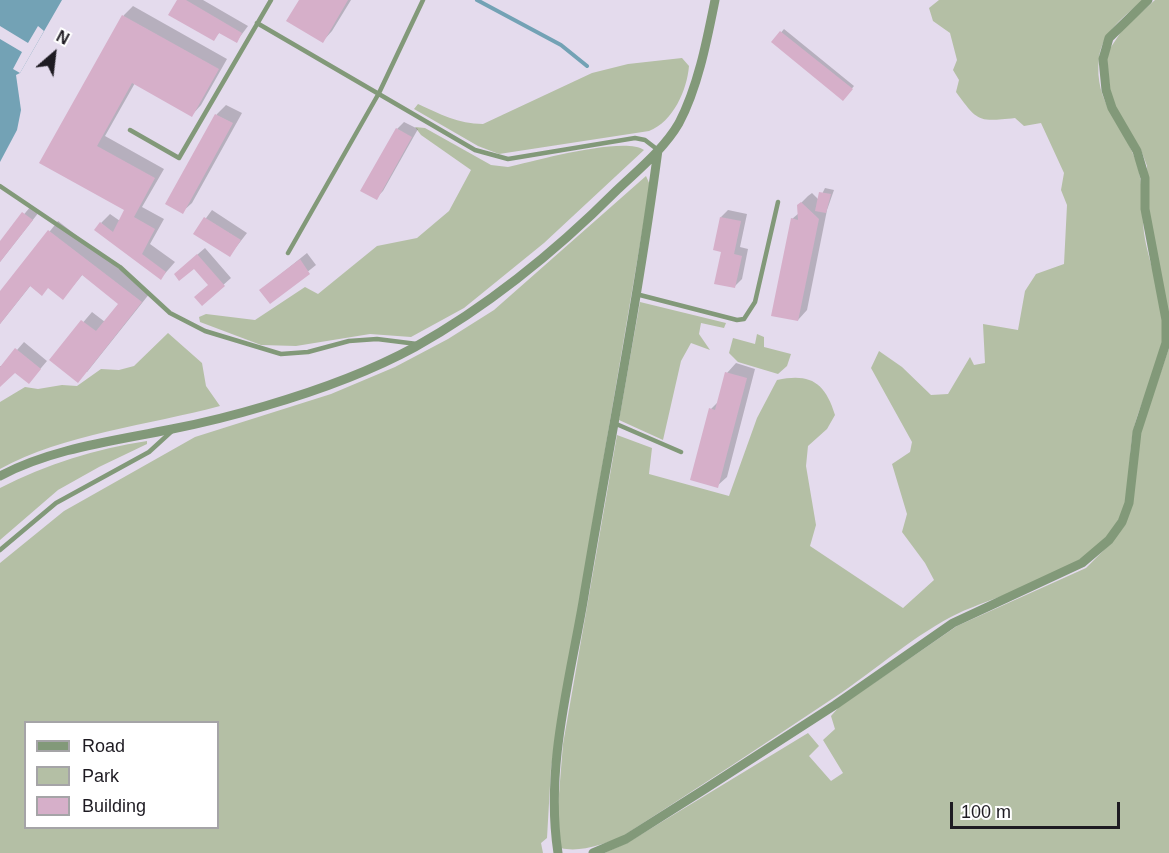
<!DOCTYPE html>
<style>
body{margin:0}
#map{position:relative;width:1169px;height:853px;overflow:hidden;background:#e4dbed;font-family:Helvetica,sans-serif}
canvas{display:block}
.legend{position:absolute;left:24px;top:721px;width:195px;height:108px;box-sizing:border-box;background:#fff;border:2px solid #a5a4a7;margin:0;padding:8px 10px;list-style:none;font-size:18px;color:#1e1b22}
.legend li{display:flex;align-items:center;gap:12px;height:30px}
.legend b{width:30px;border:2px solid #a5a4a7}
.north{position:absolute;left:24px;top:24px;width:60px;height:60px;-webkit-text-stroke:4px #fff;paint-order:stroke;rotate:28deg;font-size:16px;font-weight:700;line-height:24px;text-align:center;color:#1e1b22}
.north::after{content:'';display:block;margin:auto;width:21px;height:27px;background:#1e1b22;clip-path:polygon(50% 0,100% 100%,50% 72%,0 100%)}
.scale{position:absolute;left:950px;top:802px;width:170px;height:27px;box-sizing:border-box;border:3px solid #1e1b22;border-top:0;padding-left:8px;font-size:18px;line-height:21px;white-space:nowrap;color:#1e1b22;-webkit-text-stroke:4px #fff;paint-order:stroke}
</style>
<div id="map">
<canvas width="1169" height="853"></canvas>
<ul class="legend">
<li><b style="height:8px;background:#829979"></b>Road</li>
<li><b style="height:16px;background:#b4bfa5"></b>Park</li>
<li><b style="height:16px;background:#d6afc9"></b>Building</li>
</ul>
<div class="north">N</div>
<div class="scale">100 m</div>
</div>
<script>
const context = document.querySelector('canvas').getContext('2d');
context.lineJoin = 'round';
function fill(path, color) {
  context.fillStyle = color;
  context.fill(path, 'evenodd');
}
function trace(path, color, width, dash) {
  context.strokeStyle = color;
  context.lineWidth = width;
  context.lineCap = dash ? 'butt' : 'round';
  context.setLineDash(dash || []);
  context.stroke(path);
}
fill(new Path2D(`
 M939,0H1143C1125,16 1102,32 1099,58C1093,104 1125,126 1137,164C1144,186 1141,211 1144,233C1149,268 1168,305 1163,340C1159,372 1139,401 1133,433C1127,461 1133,497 1117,523C1084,574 1011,590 959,613C918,632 873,672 835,697C765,744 694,790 623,836C606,844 579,853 561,848L557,819L563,744L617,435L652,448L649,474L729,496L757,418L777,380C810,373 825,382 835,415L827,429L808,446L806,466L816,525L810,546L903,608L934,580L925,563L902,532L907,514L892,464L910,452L912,442L871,368L879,351L902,367L931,395L948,394L970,357L974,365L985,363L983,324L1018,330L1025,291L1036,274L1064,264L1067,205L1061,190L1064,173L1041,123L1024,126L1015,118C978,122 978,122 956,92L959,80L953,70L957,60L950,33L933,21L929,8Z
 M1155,0H1169V316L1149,213L1147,166L1141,150L1115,107L1110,91L1107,59L1109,50L1123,29Z
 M682,58L689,66C687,90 673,122 649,131L499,154L478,146L414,109L418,104C440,114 458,124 483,124L592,73L628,64Z
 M415,127L425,128L491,165L508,167C535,161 624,136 644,150L544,243L464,308L411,337L370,334L296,346L261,345L200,322L199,317L206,314L255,320L305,287L318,294L377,246L417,238L449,211L471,170L421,135Z
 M646,176L650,185L551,768L547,838L541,843L543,853H0V563L64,511L195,437L331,394L395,367L448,339L494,310ZM26,722H218V828H26Z
 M640,302L726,323L724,328L701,323L699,334L710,350L691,343L681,361L663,440L619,420Z
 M168,333L202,363L206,386L220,406C150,425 63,434 0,469V402L25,387L38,389L62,385L77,386L101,369L119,370L134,366Z
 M757,334L764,337V347L791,354L787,366L778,374L738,362L729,353L733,338L755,344Z
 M1169,348V853H604L627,843L808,733L819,746L809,756L831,781L843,773L823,740L835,729L831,716L839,707L957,626L1086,568L1111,543L1125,525L1140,433Z
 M147,441V444L99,467L58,490L0,540V488C46,464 96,449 147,441Z`), '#b4bfa5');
fill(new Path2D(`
 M0,0H62L20,73L16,75L21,110L17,130L0,162Z`), '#73a2b5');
fill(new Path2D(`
 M0,26L28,43L38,26L44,31L20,73L13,69L22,52L0,39Z`), '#e4dbed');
fill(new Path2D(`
 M178,0H203L248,26L236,42L220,32L213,39Z
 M301,0H351L332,31L323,41Z
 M133,6L227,59L201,105L192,115L135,83L105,136L164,169L142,207L164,219L150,244L175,262L161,278L101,223L110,214L120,221L127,210L41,162L124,15Z
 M784,29L854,86L843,99L773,42Z
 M226,105L242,113L192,203L182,212L167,204L217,114Z
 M404,122L418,129L383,191L376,198L397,129Z
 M825,188L834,190L827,210L807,310L798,320L792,219L799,213L798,206L808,196L812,193L819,200Z
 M31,206L39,212L0,262V243Z
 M212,210L247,233L230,255L195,233Z
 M728,210L747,214L740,247L748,249L742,279L734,287L721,217Z
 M58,221L150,293L87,372L51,360L92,312L105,322L120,303L83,274L63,298L49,287L31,285L0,324V294Z
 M205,248L231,278L202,304L209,284L194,267H183Z
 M307,253L316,265L270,302L261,290Z
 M24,342L47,361L36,374L15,371L0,385V366H3Z
 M736,363L755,369L727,477L717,486L711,409L719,401L727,373Z`), '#0003');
trace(new Path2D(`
 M477,0L561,45L587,66`), '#73a2b5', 4);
fill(new Path2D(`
 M177,0H186L242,33L237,43L219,33L214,41L168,15Z
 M299,0H348L323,43L286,21Z
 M122,15L219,69L192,117L132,83L97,146L155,178L134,217L155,229L142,254L166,272L161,280L94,230L100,222L113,232L124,210L39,163Z
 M780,31L853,89L843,101L771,42Z
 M215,114L233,123L183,214L165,204Z
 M396,128L412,137L377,200L360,191Z
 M819,192L831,194L826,213L815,211Z
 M801,202L819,219L798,321L771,316L791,218L798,220L797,205Z
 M22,212L33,220L0,262V241Z
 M204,217L241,240L230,257L193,234Z
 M720,217L741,221L734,254L742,256L735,288L714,284L721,252L713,250Z
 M48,230L142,302L78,383L49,360L81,320L96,331L118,304L82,275L63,300L48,288L42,296L30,286L0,324V291Z
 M197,254L225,286L202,306L194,297L208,285L194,269L179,281L174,274Z
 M300,259L310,274L270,304L259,290Z
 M15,348L41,369L29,384L15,373L0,387V367Z
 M725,372L747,378L718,488L690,480L709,408L715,410Z`), '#d6afc9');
trace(new Path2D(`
 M257,23L475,150L508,159L635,138L645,140L658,150
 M130,130L179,158L271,0
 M0,186L120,267L170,313L205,331L281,354L308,352L349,341L377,339L417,344
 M288,253L379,93L423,0
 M636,294L737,320L744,319L755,302L778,202
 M614,423L681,452
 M0,550L56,503L149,452L172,431`), '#829979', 4.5);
trace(new Path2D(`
 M0,476C53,448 114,441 172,429C203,423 235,415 265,406C313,392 371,371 415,347C488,306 557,250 617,190C638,170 664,149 679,123C698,87 707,40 715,0
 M558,853C545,770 569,683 583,602C608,451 638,301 658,150
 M593,853L626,839L705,789L835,705L953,623L1082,563L1109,540L1122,522L1129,503L1137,432L1166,343V320L1145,209V178L1137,151L1112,108L1106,90L1103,59L1109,38L1148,0`), '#829979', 9);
</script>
